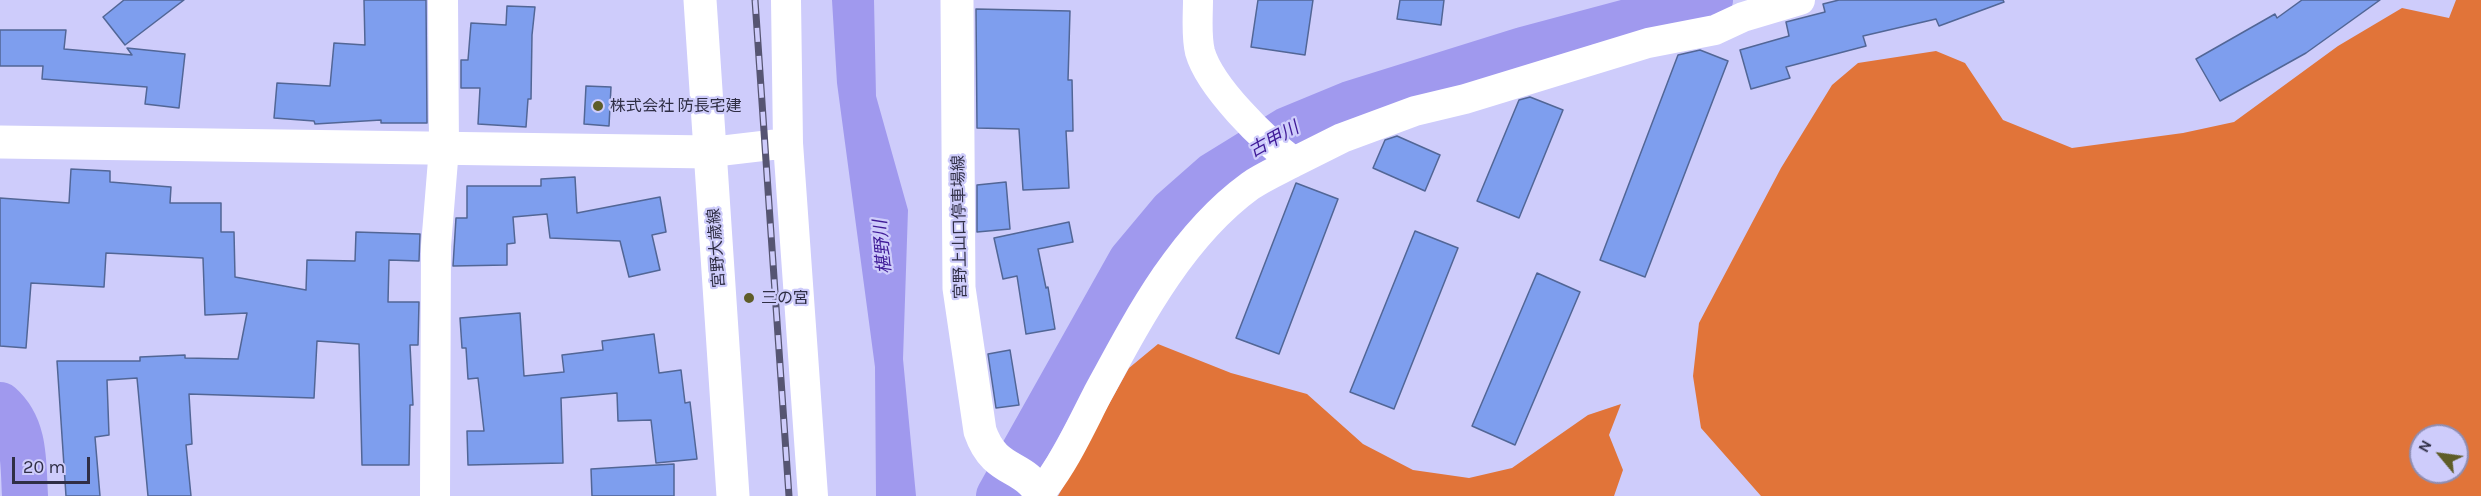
<!DOCTYPE html>
<meta charset="utf-8">
<style>
body{margin:0}
#map{position:relative;width:2481px;height:496px;overflow:hidden;background:#ceccfb;font-family:Karla,sans-serif}
canvas{display:block}
.north{position:absolute;left:2409px;top:424px;width:60px;height:60px;box-sizing:border-box;background:#ceccfb;border:2px solid #8e8db2;border-radius:50%;rotate:299deg;font-size:16px;font-weight:700;line-height:24px;text-align:center;color:#2f2e45}
.north::after{content:'';display:block;margin:auto;width:21px;height:27px;background:#5e5c28;clip-path:polygon(50% 0,100% 100%,50% 72%,0 100%)}
.scale{position:absolute;left:12px;top:457px;width:78px;height:27px;box-sizing:border-box;border:3px solid #2f2e45;border-top:0;padding-left:8px;font-size:18px;line-height:21px;white-space:nowrap;color:#2f2e45;-webkit-text-stroke:4px #ceccfb;paint-order:stroke}
</style>
<div id="map">
<canvas width="2481" height="496"></canvas>
<div class="north">N</div>
<div class="scale">20 m</div>
</div>
<script>
const context = document.querySelector('canvas').getContext('2d');
context.lineJoin = 'round';
function fill(path, color) {
  context.fillStyle = color;
  context.fill(path, 'evenodd');
}
function trace(path, color, width, dash) {
  context.strokeStyle = color;
  context.lineWidth = width;
  context.lineCap = dash ? 'butt' : 'round';
  context.setLineDash(dash || []);
  context.stroke(path);
}
function drawText(font, color, halo, rows, align = 'center') {
  context.font = font + ' Karla,"Noto Sans JP",sans-serif';
  context.lineWidth = 4.5;
  context.setLineDash([]);
  context.textBaseline = 'middle';
  context.strokeStyle = halo;
  context.fillStyle = color;
  for (const [text, x, y, turn = 0] of rows) {
    context.save();
    context.translate(x, y);
    context.rotate((+turn || 0) * Math.PI / 180);
    context.textAlign = isNaN(turn) ? turn : align;
    if (halo) context.strokeText(text, 0, 0);
    context.fillText(text, 0, 0);
    context.restore();
  }
}
fill(new Path2D(`
 M2456,0H2481V496H1761L1701,428L1693,376L1699,323L1781,168L1832,85L1858,63L1936,51L1965,63L2003,120L2072,148L2183,133L2234,122L2338,46L2402,8L2449,18ZM2421,436H2457V472H2421Z
 M1158,344L1231,373L1307,394L1363,444L1413,470L1469,478L1512,468L1588,415L1621,404L1609,435L1623,470L1614,496H1058L1129,368Z`), '#e17439');
fill(new Path2D(`
 M832,0H874L876,96L908,210L903,359L916,496H876L875,367L837,83Z`), '#a099ee');
trace(new Path2D(`
 M0,405C26,428 23,463 25,496
 M999,496L1131,261L1172,212L1214,175L1287,130L1350,104L1523,50L1710,0`), '#a099ee', 46);
const building = new Path2D(`
 M124,0H184L125,45L103,17Z
 M364,0H426L427,123H381V120L315,124L314,121L274,118L277,83L330,86L334,43L365,45Z
 M1258,0H1313L1305,55L1251,47Z
 M1400,0H1444L1441,25L1397,19Z
 M1839,0H2003L2004,2L1939,26L1936,19L1863,36L1866,46L1786,67L1790,78L1751,89L1740,50L1789,36L1786,22L1825,12L1823,4Z
 M2302,0H2380L2306,53L2220,101L2196,59L2275,14L2277,18Z
 M507,6L535,7L532,35L531,99H528L526,127L478,124L480,88H461V60H468L471,23L506,25Z
 M976,9L1070,11L1068,80H1072L1073,131H1066L1069,188L1023,190L1019,129L977,128Z
 M0,30H66L64,49L132,55L127,48L185,54L179,108L145,104L147,87L42,79L43,66H0Z
 M1700,50L1728,61L1645,277L1600,260L1678,55Z
 M586,86L611,87L609,126L584,124Z
 M1530,97L1563,110L1519,218L1477,201L1519,100Z
 M1397,136L1440,155L1425,191L1373,168L1385,140Z
 M71,169L110,171V182L171,187L170,203H221V232H234L235,277L306,290L307,260L355,261L356,232L420,234L419,261L389,260L388,302H419L418,345H410L413,405H410L409,465H362L359,344L317,341L314,398L189,394L192,444L186,445L191,496H148L137,378L107,380L109,435L95,437L100,496H66L57,361H140V357L185,355V358L238,359L247,313L205,315L203,258L106,253L104,287L31,283L26,348L0,346V198L69,203Z
 M575,177L577,213L660,197L666,232L652,235L660,270L629,277L620,241L550,238L547,214L513,217L515,243L507,244V265L453,266L456,218H467V186H541V179Z
 M1006,182L1010,229L977,232V185Z
 M1296,183L1338,199L1279,354L1236,338Z
 M1069,222L1073,242L1038,249L1046,288L1048,287L1055,329L1026,334L1017,276L1003,279L994,238Z
 M1415,231L1458,248L1394,409L1350,392Z
 M1537,273L1580,292L1515,445L1472,426Z
 M520,313L524,376L564,372L562,355L603,350L602,341L654,334L659,373L681,370L685,403L690,402L697,459L656,463L651,420L618,421L617,393L561,398L563,463L468,465L467,431H484L478,378L468,379L466,348H462L460,318Z
 M1010,350L1019,405L996,408L988,354Z
 M674,464V496H592L591,469Z`);
fill(building, '#7e9eee');
trace(building, '#526696', 1.5);
trace(new Path2D(`
 M788,143L813,496
 M711,152L788,143L786,0
 M1294,162L1342,138L1415,111L1465,99L1648,43L1715,30L1743,17L1800,0
 M1040,493C1064,464 1080,428 1097,395C1137,321 1180,237 1250,186C1263,177 1279,170 1294,162C1264,140 1210,87 1200,52C1196,36 1198,16 1198,0
 M435,496L436,246L444,148L443,0`), '#fff', 30);
trace(new Path2D(`
 M0,142L711,152`), '#fff', 33);
trace(new Path2D(`
 M700,0L733,496
 M957,0L959,288L980,431C995,474 1022,463 1040,493L1039,496`), '#fff', 33);
const rail = new Path2D(`
 M755,0L789,496`);
trace(rail, '#565572', 7);
trace(rail, '#ceccfb', 4.5, [14]);
for (const [x, y, r, color] of [
 [598,106,6,"#5e5c28"],
 [749,298,6,"#5e5c28"]
]) {
  const dot = new Path2D();
  dot.arc(x, y, r, 0, 2 * Math.PI);
  context.fillStyle = color;
  context.fill(dot);
  trace(dot, '#ceccfb', 2);
}
drawText('16px', '#2f2e45', '#ceccfb', [
 ["株式会社 防長宅建",610,106],
 ["三の宮",761,298]
], 'left');
drawText('16px', '#2f2e45', '#ceccfb', [
 ["宮野上山口停車場線",960,227,-91],
 ["宮野大歳線",717,248,-94]
]);
drawText('italic 18px', '#3f1a97', '#ceccfb', [
 ["古甲川",1274,140,-29],
 ["椹野川",883,247,-95]
]);
</script>
